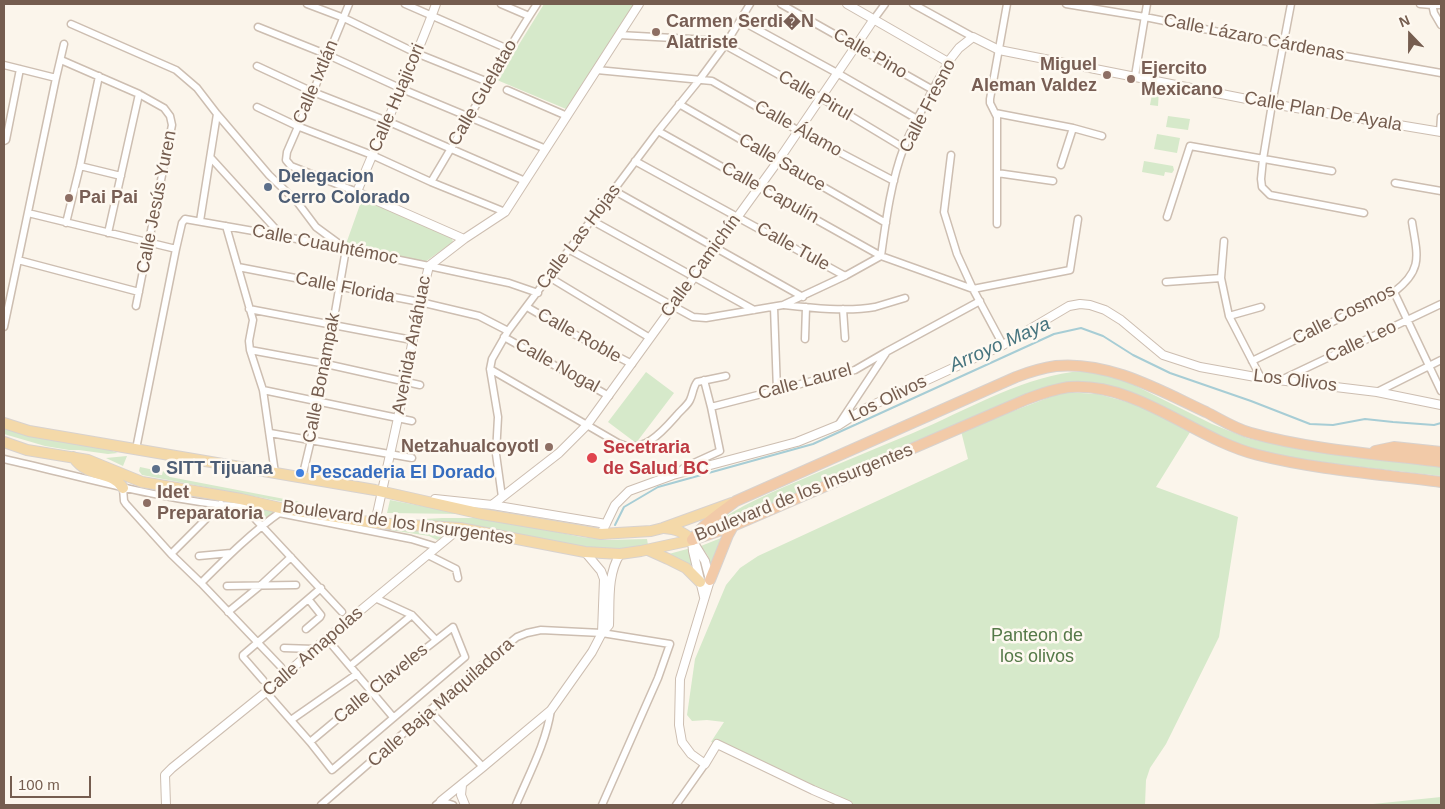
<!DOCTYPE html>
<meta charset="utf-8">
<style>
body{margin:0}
#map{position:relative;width:1445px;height:809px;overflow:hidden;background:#fbf5eb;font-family:Helvetica,sans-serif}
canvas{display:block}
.frame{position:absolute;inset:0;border:5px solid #755d4f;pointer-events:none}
.north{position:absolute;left:1385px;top:10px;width:50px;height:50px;-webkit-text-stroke:4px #fef9f1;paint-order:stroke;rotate:338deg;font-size:14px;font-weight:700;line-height:20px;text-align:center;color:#755d4f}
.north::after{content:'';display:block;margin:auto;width:18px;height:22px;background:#755d4f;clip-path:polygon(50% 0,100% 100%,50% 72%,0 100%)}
.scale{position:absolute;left:10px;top:776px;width:81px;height:22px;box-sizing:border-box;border:2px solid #755d4f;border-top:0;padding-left:6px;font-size:15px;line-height:18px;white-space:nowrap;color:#755d4f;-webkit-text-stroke:4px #fef9f1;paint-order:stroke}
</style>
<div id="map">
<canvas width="1445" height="809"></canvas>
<div class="frame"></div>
<div class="north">N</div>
<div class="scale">100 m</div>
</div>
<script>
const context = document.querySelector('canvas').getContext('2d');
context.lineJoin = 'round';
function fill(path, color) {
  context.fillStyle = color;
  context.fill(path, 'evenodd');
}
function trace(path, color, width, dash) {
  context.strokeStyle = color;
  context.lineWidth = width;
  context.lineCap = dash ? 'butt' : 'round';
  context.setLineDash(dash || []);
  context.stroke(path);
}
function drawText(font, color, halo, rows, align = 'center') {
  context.font = font + ' Helvetica,sans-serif';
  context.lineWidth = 5;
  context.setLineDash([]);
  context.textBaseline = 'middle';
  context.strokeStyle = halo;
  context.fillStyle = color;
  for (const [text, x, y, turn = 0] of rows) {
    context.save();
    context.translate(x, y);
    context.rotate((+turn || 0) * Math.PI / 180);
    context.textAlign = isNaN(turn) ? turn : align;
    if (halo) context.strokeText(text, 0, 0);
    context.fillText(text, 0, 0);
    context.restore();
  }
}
fill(new Path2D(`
 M544,4H634L566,109L497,80Z
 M1153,89L1159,90L1158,106L1150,105Z
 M1168,116L1190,119L1188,130L1166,127Z
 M1157,134L1180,138L1177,153L1154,149Z
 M1144,161L1173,166L1174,170L1172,173L1165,172L1164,176L1142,172Z
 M362,199L452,238L453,242L425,262L350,248L346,244Z
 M646,372L674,393L636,443L608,422Z
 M1072,372H1087L1106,373L1130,383L1212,424L1247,438L1292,448L1441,466V476L1344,465L1289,457L1243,447L1116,388L1101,385L1074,383L711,531L707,529C739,505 775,491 812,475C846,461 879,447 913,433C965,411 1016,380 1072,372Z
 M1063,392L1098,394L1131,403L1192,429L1156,487L1238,517L1219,637L1166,744L1150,768L1146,780L1145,805H848L717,744L711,742L724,722L707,720L692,721L687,715L695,659L726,585L740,568L758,556L968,459L961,431Z
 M4,428L101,447L118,453L108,454L79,450H69L45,446L4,434Z
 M127,456L123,466L106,458Z
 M140,467L159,471V475H162L163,471L170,477L300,502L337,512L142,475L139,471Z
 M390,500L458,513L461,514L387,513Z
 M446,503L478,505L591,525V529Z
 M254,507L275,511L264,519H262L251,508Z
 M442,518H488L581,537L607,540L647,539L648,545L604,551L518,537L424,519Z
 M377,528L435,530L442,535L441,538L437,540L429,536Z
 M726,536L711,567L708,556L701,546Z
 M691,548L696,572L665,555Z
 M1441,797V805H1371L1373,804Z`), '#d6e9ca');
trace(new Path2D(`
 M615,525L624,507L658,487L813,444L1054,334L1081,328L1103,336L1133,355L1170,373L1251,401L1310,424L1333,425L1365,419L1393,422L1434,425L1441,423`), '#a7cdd5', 2);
const minor = new Path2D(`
 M307,4L344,18L416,53L488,82
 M349,4L313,92L287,152L286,160L291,166L357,192
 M405,4L508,49
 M501,4L529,16
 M781,4L933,90
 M913,4L973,37
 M1066,4L1145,17L1283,45L1441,73
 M1291,4L1272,104L1263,159L1261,179L1262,187L1270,195L1364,213
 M1420,4L1432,5H1441
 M1432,4L1434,13L1441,25
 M874,19L885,4
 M740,20L837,73L917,119
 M71,24L176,70L197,88L217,114L269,175L298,203L316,227L346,249L326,364L317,402L311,440L302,478
 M258,27L328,55L402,89L546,149
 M619,35L710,40L725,45L821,98L904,148
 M61,60L139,94L164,108L170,116L172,125L136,306
 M4,65L56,78
 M257,66L313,92L387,121L525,181
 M597,70L712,81L799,131L894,181
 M1135,76L1147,4
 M507,90L567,116
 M679,104L886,223
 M257,107L297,126L372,155L431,182L505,212
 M995,113L1073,128L1102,136
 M658,131L881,256L973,289L1070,270L1078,219
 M1440,132L1441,117
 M4,141L6,140L20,69
 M951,155L944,212L957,254L973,289L1003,345
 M211,158L282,236
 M635,161L845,276
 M1061,165L1073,128
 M80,166L121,176
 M997,173L1053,181
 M431,182C467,123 499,62 537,4
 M1395,183L1441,191
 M613,190L803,297
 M28,213L176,249
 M1167,217L1190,146L1332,171
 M591,220L754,310
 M200,221L217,114
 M66,223L80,166L99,76
 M997,224V117L990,103V99L1007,4
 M226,226L253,320L249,341L250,350L263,390L275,473
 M108,233L139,94
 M1224,241L1221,278L1229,316L1261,378
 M570,250L693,317L706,318L783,305L845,276L881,256
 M881,256C886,220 891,181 904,147C916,118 933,90 948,62
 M18,260L139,292
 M238,267L420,302L479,316L508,331
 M549,277L650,338
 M1166,282L1221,278
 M1394,292L1441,391
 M784,305C811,308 848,312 875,307C885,304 895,301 905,298
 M527,307L570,332L632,364
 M774,307L777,391
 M249,309L412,340
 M843,309L845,338
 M1229,316L1261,307
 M4,327L56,78L64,44
 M504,337L609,396
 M805,339L806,307
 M250,350L326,364L420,385
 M1252,361L1394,292C1424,269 1417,255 1412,222
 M490,369L618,443C643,455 662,432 677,415C681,410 688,405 690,400C693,394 693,387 697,382L726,376
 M1281,380L1441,304
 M263,390L412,421
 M1377,392L1441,360
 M711,407L855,370L886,352L980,301
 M839,424L886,353
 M270,433L412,458
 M136,449L176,249L182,223L185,219L282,236L429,266L509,283L538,293
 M4,459C83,477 163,501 244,507
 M677,473L685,467L720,451L711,407L704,380
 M123,488L124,501L126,504L171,554L201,583L281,667
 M502,497L496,454L498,417L490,369L492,359L508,331L658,131L700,79L725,45L750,4
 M243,504L244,507L342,612
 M279,513L411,539L437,547
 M171,554L221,504
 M428,555L456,569L458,578
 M199,556L231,553
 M201,583C227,557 252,532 282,511
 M227,586L296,585
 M375,598L412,615L436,640
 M228,612L261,585L291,557
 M306,629L320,617L321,615L309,600
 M327,639L393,717
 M284,648L314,649
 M350,666L412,615
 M263,680L243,657V655L321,588
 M266,692L310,742L332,770L465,657L453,627L371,691L310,742
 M430,711L483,767
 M291,720L357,674
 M321,805L482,665L517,637L527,633L541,630L602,633L670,644L658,678L602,805
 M436,805L441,801L453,805
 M516,805C529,774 546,743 551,710
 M676,805L705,764`);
const tertiary = new Path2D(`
 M436,4C413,68 382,129 357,192L464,239
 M847,4L948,62L959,48L973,37L999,50L1272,104L1441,132
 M435,499L492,505L606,524
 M492,505L559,453L587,425L778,161L874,19
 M375,523L398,418L420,302L429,266L464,239L505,212L639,4
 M601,534L615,505L629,491L673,475L797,442L839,425L864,409L1003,345L1069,306L1080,304L1090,305L1105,310L1121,320L1163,355L1200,367L1261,378L1377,392L1441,405
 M692,540L705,561L710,580L680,679L679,725L682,742L691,754L705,764L717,744L813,790L848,805
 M692,541L693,551L704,597
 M585,552L601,571L604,579L602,633
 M462,785L461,795L465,805
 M441,801L483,767L551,710L592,652L602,633L609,625C610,601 607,575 620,554
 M166,805L165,775L172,768L266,692L314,649L460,528`);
const primary = new Path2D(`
 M4,423L29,431L375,490L482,514L601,534L651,531L663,528L732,503
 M4,442L27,450L88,460L142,482L241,499L285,509L375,523L460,528L585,552L620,554L641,551L692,540
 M73,457C76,461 80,466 85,468C97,476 115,474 123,488
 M664,528C677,529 683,532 692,540
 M648,550L668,559L686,568L700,582`);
const trunk = new Path2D(`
 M1375,451L1394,447L1441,452
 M692,540C704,523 720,513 736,501L1016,377C1029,372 1042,368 1056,366C1109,361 1159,390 1206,412C1220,419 1235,429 1251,433C1312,450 1378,454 1441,462
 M692,540L733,526L1027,399C1041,394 1056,388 1071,387C1139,383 1194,439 1258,455C1318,470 1380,474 1441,482
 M710,580L728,535L733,526`);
trace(minor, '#cdbeb1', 9);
trace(tertiary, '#cdbeb1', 10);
trace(primary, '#d8d2ce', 12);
trace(trunk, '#d8d2ce', 12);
trace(minor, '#fff', 6);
trace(tertiary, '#fff', 8);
trace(primary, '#f4d9a9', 10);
trace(trunk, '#f2caa8', 10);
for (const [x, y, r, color] of [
 [656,32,5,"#8d6e63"],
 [1107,75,5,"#8d6e63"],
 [1131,79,5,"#8d6e63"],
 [268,187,5,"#5c6f8a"],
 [69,198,5,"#8d6e63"],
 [549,447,5,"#8d6e63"],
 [592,458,6,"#e0444e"],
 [156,469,5,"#5c6f8a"],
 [300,473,5,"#3f7fe0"],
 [147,503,5,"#8d6e63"]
]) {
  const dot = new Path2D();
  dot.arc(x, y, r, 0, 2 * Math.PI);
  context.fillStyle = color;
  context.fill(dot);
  trace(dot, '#fef9f1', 2);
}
drawText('bold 18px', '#785e54', '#fef9f1', [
 ["Carmen Serdi�N",666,22],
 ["Alatriste",666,43],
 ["Miguel",1097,65,"right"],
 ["Aleman Valdez",1097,86,"right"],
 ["Ejercito",1141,69],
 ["Mexicano",1141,90],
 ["Pai Pai",79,198],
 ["Netzahualcoyotl",539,447,"right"],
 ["Idet",157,493],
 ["Preparatoria",157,514]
], 'left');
drawText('18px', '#755d4f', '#fef9f1', [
 ["Calle Lázaro Cárdenas",1254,38,11],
 ["Calle Pino",870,54,30],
 ["Calle Ixtlán",316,82,-67],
 ["Calle Guelatao",483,93,-60],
 ["Calle Pirul",815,96,30],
 ["Calle Huajicori",397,98,-67],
 ["Calle Fresno",928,106,-63],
 ["Calle Plan De Ayala",1323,112,10],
 ["Calle Álamo",798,129,29],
 ["Calle Sauce",782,163,30],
 ["Calle Capulín",770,193,29],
 ["Calle Jesús Yuren",157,202,-79],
 ["Calle Las Hojas",579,237,-53],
 ["Calle Cuauhtémoc",325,245,11],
 ["Calle Tule",793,247,29],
 ["Calle Camichín",701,266,-54],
 ["Calle Florida",345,288,11],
 ["Calle Cosmos",1344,315,-27],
 ["Calle Roble",579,336,29],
 ["Calle Leo",1361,342,-25],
 ["Avenida Anáhuac",412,345,-79],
 ["Calle Nogal",557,366,29],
 ["Calle Bonampak",322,378,-79],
 ["Los Olivos",1295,381,7],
 ["Calle Laurel",805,382,-15],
 ["Los Olivos",888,399,-26],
 ["Boulevard de los Insurgentes",804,493,-22],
 ["Boulevard de los Insurgentes",398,523,8],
 ["Calle Amapolas",313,652,-41],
 ["Calle Claveles",381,684,-39],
 ["Calle Baja Maquiladora",441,703,-41]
]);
drawText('bold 18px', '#4e5e75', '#fef9f1', [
 ["Delegacion",278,177],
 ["Cerro Colorado",278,198],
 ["SITT Tijuana",166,469]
], 'left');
drawText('bold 18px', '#be3a42', '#fef9f1', [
 ["Secetraria",603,448],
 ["de Salud BC",603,469]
], 'left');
drawText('bold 18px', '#366cbe', '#fef9f1', [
 ["Pescaderia El Dorado",310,473]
], 'left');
drawText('18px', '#557948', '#fef9f1', [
 ["Panteon de",1037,636],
 ["los olivos",1037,657]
]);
drawText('italic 19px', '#47757f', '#fef9f1', [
 ["Arroyo Maya",1000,345,-24]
]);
</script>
